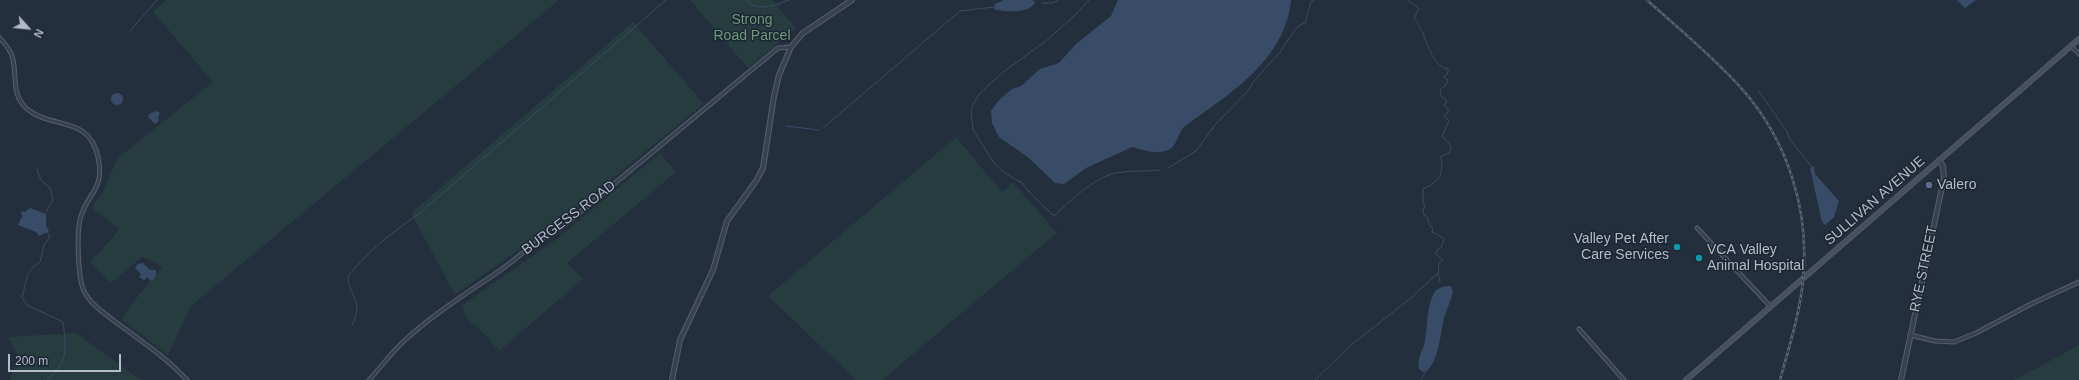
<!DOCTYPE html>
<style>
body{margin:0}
#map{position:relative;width:2079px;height:380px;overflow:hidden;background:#242f3e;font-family:Helvetica,sans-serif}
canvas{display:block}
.north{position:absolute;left:8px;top:8px;width:40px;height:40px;-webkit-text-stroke:3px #1d2633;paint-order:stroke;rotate:117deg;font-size:11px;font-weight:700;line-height:16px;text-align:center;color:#b4bcc9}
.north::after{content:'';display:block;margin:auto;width:14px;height:18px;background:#b4bcc9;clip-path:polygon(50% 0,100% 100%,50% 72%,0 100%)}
.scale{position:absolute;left:8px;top:354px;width:113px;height:18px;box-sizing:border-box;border:2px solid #b4bcc9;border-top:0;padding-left:5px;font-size:12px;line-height:14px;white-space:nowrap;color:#b4bcc9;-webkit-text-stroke:3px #1d2633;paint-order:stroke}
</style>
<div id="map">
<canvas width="2079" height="380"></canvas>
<div class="north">N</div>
<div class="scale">200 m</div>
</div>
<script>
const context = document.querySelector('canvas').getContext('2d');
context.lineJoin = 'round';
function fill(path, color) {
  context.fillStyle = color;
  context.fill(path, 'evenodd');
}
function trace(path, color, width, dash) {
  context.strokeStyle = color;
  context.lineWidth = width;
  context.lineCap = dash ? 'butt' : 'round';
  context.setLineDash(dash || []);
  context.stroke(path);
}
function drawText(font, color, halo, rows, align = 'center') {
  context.font = font + ' Helvetica,sans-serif';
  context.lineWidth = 3;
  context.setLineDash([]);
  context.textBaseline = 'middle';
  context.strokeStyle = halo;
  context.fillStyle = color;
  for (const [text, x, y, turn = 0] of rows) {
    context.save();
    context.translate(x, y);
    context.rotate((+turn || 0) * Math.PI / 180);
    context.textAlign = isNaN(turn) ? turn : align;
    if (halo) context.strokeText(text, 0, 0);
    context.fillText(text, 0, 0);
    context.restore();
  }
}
fill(new Path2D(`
 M166,0H559L191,306L168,355L121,319L141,292L162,268L155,262L142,257L111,283L90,262L115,235L119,229L93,209L94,203L102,194L117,159L213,82L153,12Z
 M690,0H772L796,28L748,68Z
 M633,22L704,104L564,218L455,295L411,213Z
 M956,137L1002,192L1013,182L1057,233L882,380H856L768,296Z
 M660,153L676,172L567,263L583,279L499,351L478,327L470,322L461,306L558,238Z
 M76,333L141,380H10L18,355L8,337Z
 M2079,345V380H2012L2022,376Z`), '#263c3f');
fill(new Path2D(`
 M1004,0H1033L1035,3C1027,14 1005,12 994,9L995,4Z
 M1118,0H1291C1285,61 1229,94 1185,126C1178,132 1178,144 1170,149C1156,156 1145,150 1132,147L1086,168L1064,184L1055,183L1029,158L999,137L992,123L991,111L999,100L1012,89L1021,86L1040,69L1059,63L1076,44L1111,16Z
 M1957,0H1976L1965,8Z
 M111 99a6 6 0 1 1 12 0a6 6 0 1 1-12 0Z
 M156,111L160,113L158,117L159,121L155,124L148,117L149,114Z
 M1814,166L1815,174L1839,201L1834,217L1825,225L1822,222L1810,168Z
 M30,208L46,214V226L49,231L39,236L36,232L18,225L22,217L21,211L25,212Z
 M143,263L150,270H156V275L153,280L150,281L148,277L144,280L139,277L141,274L135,268L138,264Z
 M1451,286L1453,291C1451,300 1447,309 1444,318C1441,330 1438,369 1423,372L1419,369C1417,360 1421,353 1424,345C1428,329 1426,307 1434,293C1438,287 1445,286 1451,286Z`), '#394c67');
trace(new Path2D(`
 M746,0C758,13 775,5 789,0
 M1089,0L1074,16L1047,40L1002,73L980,93L973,105L971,112L973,130L994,163L1005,173L1022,183L1029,192L1053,215H1055C1070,201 1095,177 1116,173C1130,170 1145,172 1160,170
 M1408,0L1419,9L1414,18C1427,32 1428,65 1448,69V73L1444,77L1448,80L1446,85L1440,90L1441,96L1447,101L1444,106L1448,109V113L1444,116L1449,121L1442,136L1451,146L1450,153L1441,156L1442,164L1440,177L1431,185L1423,189V203L1425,206L1423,210L1424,215L1428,218L1429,224L1433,229L1432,232L1437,234L1444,239L1441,248L1436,251V254L1443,260L1439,263L1438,273L1440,282
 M1042,3H1053L1058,0
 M130,31L157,0
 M1758,90L1786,130L1791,141L1812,167
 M786,126L819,130
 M823,128L960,11L994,7
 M1168,168L1196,151L1215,125L1247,92L1255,80L1280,52L1294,31L1300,25L1305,23L1311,2L1314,0
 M37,169L41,180L50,188L53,200L46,212
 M352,325C365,301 348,296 348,276C368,251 394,231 421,212L666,0
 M47,380C69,362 66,348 63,322L27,305L22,297C27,282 25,270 40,262L44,245L50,237L47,232
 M1315,380L1351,345L1411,298L1438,273
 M1421,380L1427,370`), '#394c67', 1);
const minor = new Path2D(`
 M0,38C4,43 10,49 12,56C18,74 10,94 27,109C53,130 89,115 98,157C105,189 89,191 81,216C76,230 78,279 84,291C89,302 100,310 109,317C135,337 165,356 187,380
 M2071,46L2079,54
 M1697,228L1770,306
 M1579,329L1624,380
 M1910,335L1935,341L1954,342L1976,333L2031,304L2079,282
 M369,380C381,367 391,353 404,341C433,314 469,292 502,269C523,254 539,237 562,227L778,48L791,47`);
const tertiary = new Path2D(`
 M672,380L680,340L713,270L727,221L756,181L763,168L774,96L779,75L791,47L803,33L852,0
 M1901,380L1944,178L1943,166L1939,160`);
const secondary = new Path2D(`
 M1686,380L2079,39`);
trace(minor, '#565f6c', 5);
trace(tertiary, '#565f6c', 6);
trace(secondary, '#565f6c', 6);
trace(minor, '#38414e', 3);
trace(tertiary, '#38414e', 4);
trace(secondary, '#465061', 4.5);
const rail = new Path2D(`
 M1647,0C1679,29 1714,57 1742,89C1788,141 1810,211 1803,280C1800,313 1789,347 1780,380`);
trace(rail, '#5a6575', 2.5);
trace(rail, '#1d2633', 1, [3]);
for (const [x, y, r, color] of [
 [1929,185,4,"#5c6f8a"],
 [1677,247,4,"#0f9aa8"],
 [1699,258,4,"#0f9aa8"]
]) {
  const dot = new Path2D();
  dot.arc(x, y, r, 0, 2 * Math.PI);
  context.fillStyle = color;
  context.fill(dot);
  trace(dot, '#1d2633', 1.5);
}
drawText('14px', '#6b9a76', '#1d2633', [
 ["Strong",752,20],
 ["Road Parcel",752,36]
]);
drawText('14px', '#b4bcc9', '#1d2633', [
 ["Valero",1937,185],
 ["Valley Pet After",1669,239,"right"],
 ["Care Services",1669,255,"right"],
 ["VCA Valley",1707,250],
 ["Animal Hospital",1707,266]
], 'left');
drawText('14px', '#b4bcc9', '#1d2633', [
 ["SULLIVAN AVENUE",1875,201,-41],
 ["BURGESS ROAD",569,218,-37],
 ["RYE STREET",1924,269,-78]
]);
</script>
